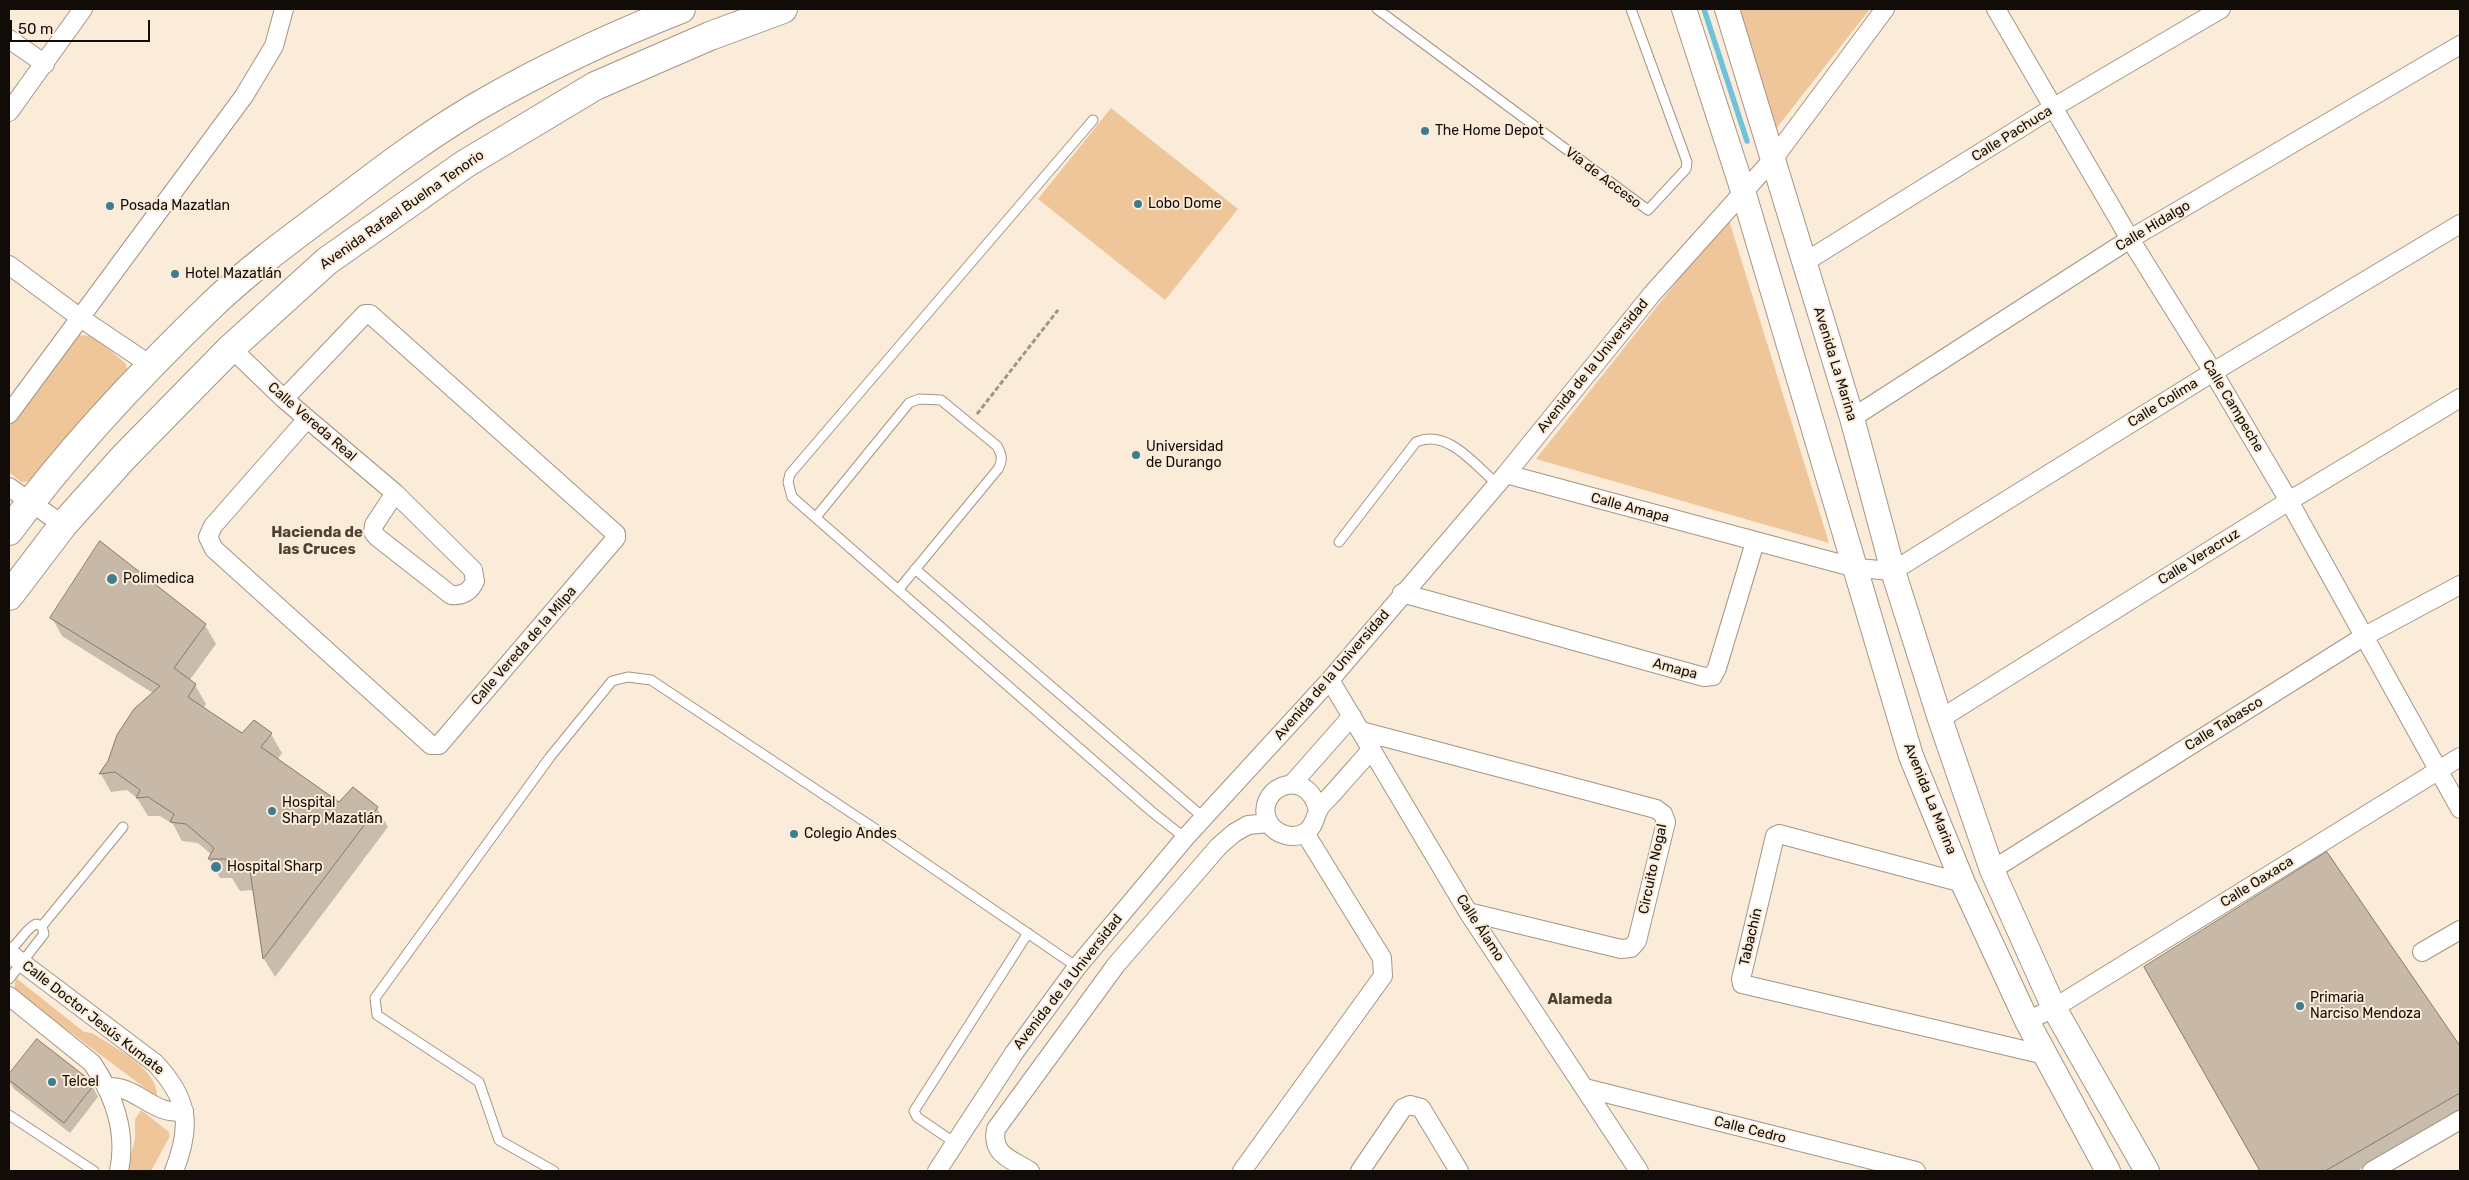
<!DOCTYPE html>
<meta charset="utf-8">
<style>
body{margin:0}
#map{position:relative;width:2469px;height:1180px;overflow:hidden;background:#fbebd9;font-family:Rubik,sans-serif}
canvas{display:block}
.frame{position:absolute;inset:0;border:10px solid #110c07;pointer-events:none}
.scale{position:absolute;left:10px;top:20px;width:140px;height:22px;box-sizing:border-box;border:2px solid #110c07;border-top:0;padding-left:6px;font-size:15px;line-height:18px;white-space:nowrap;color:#110c07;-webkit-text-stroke:4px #fbebd9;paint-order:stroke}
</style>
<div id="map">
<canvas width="2469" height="1180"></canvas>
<div class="frame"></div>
<div class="scale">50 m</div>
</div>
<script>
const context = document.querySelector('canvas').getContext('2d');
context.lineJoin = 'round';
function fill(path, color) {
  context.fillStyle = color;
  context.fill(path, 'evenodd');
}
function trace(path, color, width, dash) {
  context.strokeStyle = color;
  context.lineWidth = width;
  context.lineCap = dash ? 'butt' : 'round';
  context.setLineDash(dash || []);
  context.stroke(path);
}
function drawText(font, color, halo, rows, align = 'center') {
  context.font = font + ' Rubik,sans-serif';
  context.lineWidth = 4;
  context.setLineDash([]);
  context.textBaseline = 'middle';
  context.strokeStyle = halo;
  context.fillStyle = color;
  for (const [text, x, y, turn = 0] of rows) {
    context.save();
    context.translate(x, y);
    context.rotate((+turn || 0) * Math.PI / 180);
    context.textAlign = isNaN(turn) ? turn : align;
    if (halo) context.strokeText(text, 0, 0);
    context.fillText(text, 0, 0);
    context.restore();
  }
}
fill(new Path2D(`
 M1739,9H1870L1775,130Z
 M1111,108L1238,209L1165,300L1038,199Z
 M1728,217L1829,543L1536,459Z
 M77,335L94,336L126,364L128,374L35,481L21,482L9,472V422Z
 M16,978L84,1032L92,1033C113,1047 159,1069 157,1097L14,990Z
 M141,1110L169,1132L170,1136L151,1171H127L135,1139V1119Z`), '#eec699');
fill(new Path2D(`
 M101,543L205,625L216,644L189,681L195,685L206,704L203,709L243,735L271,734L282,753L277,760L340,804L353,788L377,808L388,827L275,977L264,959L254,890L240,891L232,878H220L209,859L212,855L198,843L182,841L173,824L160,816H148L137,798L127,790L111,792L101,774L153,693L62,636L52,618Z
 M2327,853L2460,1048V1112L2357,1171H2261L2146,967Z
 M37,1040L90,1081L98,1097L70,1133L13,1088L9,1080V1076Z`), '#0003');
trace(new Path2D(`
 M1704,9L1747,141`), '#6fc2db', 5.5);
const building = new Path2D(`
 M100,541L206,624L174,668L196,684L188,697L242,733L254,720L272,733L261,747L339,802L353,787L378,807L263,959L250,870L228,872L226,859H208L214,848L186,824L170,822L174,814L148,797L136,798L140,790L115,772L99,774L108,761L117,735L134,709L160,686L50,618Z
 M2327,852L2460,1046V1093L2325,1171H2260L2144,967Z
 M37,1039L91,1081L93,1086L64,1123L9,1080V1074Z`);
fill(building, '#c7b8a7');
trace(building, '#877869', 1);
const service = new Path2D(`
 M1377,9L1648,210L1686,169L1687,162L1631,9
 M1093,120L790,474L788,482L792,497L1151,811L1185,838
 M816,517L909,403L919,399L941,400L997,446C1002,455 1003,460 998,469L899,589
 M1339,542L1416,442C1447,428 1475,465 1497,484
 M915,569L1204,818
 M42,926L123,827
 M9,950C20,943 25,929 36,924L42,926L44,934L9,979
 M9,1115L94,1171
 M955,1143L917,1117L914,1111L1028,933
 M554,1171L499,1140L479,1082L377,1015L375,998L550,757L612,681L628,677L651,680L880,832L1077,967`);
const minor = new Path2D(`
 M1996,9L2130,239L2213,372L2289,501L2460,809
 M9,39L45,64
 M9,112L83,9
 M1805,262L2054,107L2221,9
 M9,265L79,317L152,366
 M231,348L284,399L395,493L473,570L475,581C470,592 463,596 451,595L377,537L373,532L374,525L395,493
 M284,399L365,314H370L616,534V538L439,745H431L214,549L208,537L213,526L307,419
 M9,414L244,96L274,46L284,9
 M1852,418L2130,239L2460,45
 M1506,474L1856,568L1893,571L2213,372L2460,224
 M9,487L63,525
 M1402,593L1704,677L1713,676L1717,668L1755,542
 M1330,680L1468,912L1639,1171
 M1940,719L2289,501L2460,398
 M1361,731L1656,809L1663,814L1666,822L1637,941L1631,948L1621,949L1468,912
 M1292,784L1352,716
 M1318,810C1306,762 1251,791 1269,823C1276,835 1294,840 1306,832C1315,826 1314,818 1319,809C1322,803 1329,798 1334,792C1346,778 1359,764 1372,749
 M1992,870L2363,637L2460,585
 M1963,883L1779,834L1775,836L1741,979L1742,984L2045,1055
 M2422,952L2460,930
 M9,953L155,1063C189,1099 192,1126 174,1171
 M9,996L92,1063C114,1095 127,1133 119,1171
 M2027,1021L2054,1008L2460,757
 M107,1087C137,1085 154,1117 184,1111
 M1585,1088L1916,1171
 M937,1171L1014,1053L1077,967L1185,838L1330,680L1506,474L1652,294L1774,158L1885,9
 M1030,1171C1011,1159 991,1155 996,1129L1116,965L1219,846L1234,833L1248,825L1269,823
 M1242,1171L1383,976L1382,958L1305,833
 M1360,1171L1403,1108L1410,1105L1421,1108L1459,1171
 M2372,1171L2460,1120`);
const secondary = new Path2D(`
 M1684,9L1743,191L1911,756L1963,883L2027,1021L2108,1171
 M1727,9L1852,418L1893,571L1940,719L1992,870L2054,1008L2147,1171`);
const primary = new Path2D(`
 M9,531C69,449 141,373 214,303C254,265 299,233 343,200C386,167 430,134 478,106C542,69 612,36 681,9
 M9,596L63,525L124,457L231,348L327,261L465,164L595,86L710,36L783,9`);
trace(service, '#a49585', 11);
trace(minor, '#a49585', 20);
trace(secondary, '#a49585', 26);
trace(primary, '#a49585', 30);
trace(new Path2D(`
 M977,414L1058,310`), '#a29689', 3, [5, 2.5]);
trace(service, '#fff', 9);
trace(minor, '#fff', 18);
trace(secondary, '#fff', 24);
trace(primary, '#fff', 28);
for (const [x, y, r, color] of [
 [1425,131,5,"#3c7d90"],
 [1138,204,5,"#3c7d90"],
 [110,206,5,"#3c7d90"],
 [175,274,5,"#3c7d90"],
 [1136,455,5,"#3c7d90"],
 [112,579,6,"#3c7d90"],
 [272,811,5,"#3c7d90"],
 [794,834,5,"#3c7d90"],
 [216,867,6,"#3c7d90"],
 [2300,1006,5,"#3c7d90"],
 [52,1082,5,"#3c7d90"]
]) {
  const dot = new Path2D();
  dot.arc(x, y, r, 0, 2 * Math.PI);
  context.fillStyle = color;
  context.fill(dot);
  trace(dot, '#fbebd9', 2);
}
drawText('14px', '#110c07', '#fbebd9', [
 ["The Home Depot",1435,131],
 ["Lobo Dome",1148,204],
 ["Posada Mazatlan",120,206],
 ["Hotel Mazatlán",185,274],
 ["Universidad",1146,447],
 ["de Durango",1146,463],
 ["Polimedica",123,579],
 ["Hospital",282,803],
 ["Sharp Mazatlán",282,819],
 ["Colegio Andes",804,834],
 ["Hospital Sharp",227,867],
 ["Primaria",2310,998],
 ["Narciso Mendoza",2310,1014],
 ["Telcel",62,1082]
], 'left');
drawText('14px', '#110c07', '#fbebd9', [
 ["Calle Pachuca",2012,134,-32],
 ["Vía de Acceso",1603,178,37],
 ["Avenida Rafael Buelna Tenorio",402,210,-35],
 ["Calle Hidalgo",2153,226,-31],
 ["Avenida La Marina",1835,364,73],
 ["Avenida de la Universidad",1593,366,-51],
 ["Calle Colima",2163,403,-32],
 ["Calle Campeche",2233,406,59],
 ["Calle Vereda Real",312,422,41],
 ["Calle Amapa",1630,508,15],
 ["Calle Veracruz",2199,557,-32],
 ["Calle Vereda de la Milpa",524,646,-49],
 ["Amapa",1675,669,15],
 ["Avenida de la Universidad",1332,675,-49],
 ["Calle Tabasco",2224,724,-32],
 ["Avenida La Marina",1930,799,68],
 ["Circuito Nogal",1653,869,-78],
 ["Calle Oaxaca",2257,882,-32],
 ["Calle Álamo",1480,928,57],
 ["Tabachín",1751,937,-77],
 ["Avenida de la Universidad",1068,982,-52],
 ["Calle Doctor Jesús Kumate",93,1018,38],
 ["Calle Cedro",1750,1130,14]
]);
drawText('bold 15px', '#4e4133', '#fbebd9', [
 ["Hacienda de",317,533],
 ["las Cruces",317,550],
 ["Alameda",1580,1000]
]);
</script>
